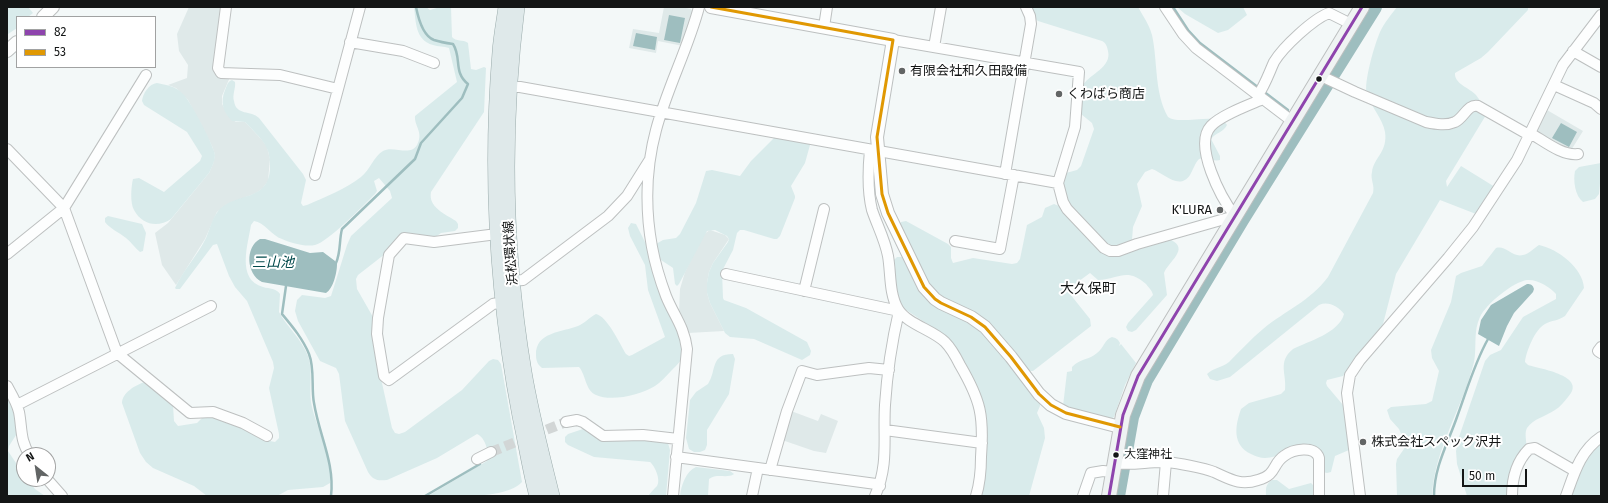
<!DOCTYPE html>
<meta charset="utf-8">
<style>
body{margin:0}
#map{position:relative;width:1608px;height:503px;overflow:hidden;background:#f3f8f8;font-family:"Fira Sans",sans-serif}
canvas{display:block}
.frame{position:absolute;inset:0;border:8px solid #141616;pointer-events:none}
.legend{position:absolute;left:16px;top:16px;width:140px;height:52px;box-sizing:border-box;background:#fff;border:1px solid #a1a2a2;margin:0;padding:5px 7px;list-style:none;font-size:12px;color:#141616}
.legend li{display:flex;align-items:center;gap:8px;height:20px}
.legend b{width:20px;border:1px solid #a1a2a2}
.north{position:absolute;left:16px;top:447px;width:40px;height:40px;box-sizing:border-box;background:#fff;border:1px solid #a1a2a2;border-radius:50%;rotate:330deg;font-size:11px;font-weight:700;line-height:16px;text-align:center;color:#141616}
.north::after{content:'';display:block;margin:auto;width:14px;height:18px;background:#626565;clip-path:polygon(50% 0,100% 100%,50% 72%,0 100%)}
.scale{position:absolute;left:1462px;top:469px;width:65px;height:18px;box-sizing:border-box;border:2px solid #141616;border-top:0;padding-left:5px;font-size:12px;line-height:14px;white-space:nowrap;color:#141616;-webkit-text-stroke:3px #fff;paint-order:stroke}
</style>
<div id="map">
<canvas width="1608" height="503"></canvas>
<div class="frame"></div>
<ul class="legend">
<li><b style="height:5px;background:#8e44ad"></b>82</li>
<li><b style="height:5px;background:#e09802"></b>53</li>
</ul>
<div class="north">N</div>
<div class="scale">50 m</div>
</div>
<script>
const context = document.querySelector('canvas').getContext('2d');
context.lineJoin = 'round';
function fill(path, color) {
  context.fillStyle = color;
  context.fill(path, 'evenodd');
}
function trace(path, color, width, dash) {
  context.strokeStyle = color;
  context.lineWidth = width;
  context.lineCap = dash ? 'butt' : 'round';
  context.setLineDash(dash || []);
  context.stroke(path);
}
function drawText(font, color, halo, rows, align = 'center') {
  context.font = font + ' "Fira Sans","Noto Sans JP",sans-serif';
  context.lineWidth = 4;
  context.setLineDash([]);
  context.textBaseline = 'middle';
  context.strokeStyle = halo;
  context.fillStyle = color;
  for (const [text, x, y, turn = 0] of rows) {
    context.save();
    context.translate(x, y);
    context.rotate((+turn || 0) * Math.PI / 180);
    context.textAlign = isNaN(turn) ? turn : align;
    if (halo) context.strokeText(text, 0, 0);
    context.fillText(text, 0, 0);
    context.restore();
  }
}
fill(new Path2D(`
 M189,7H223L215,74L218,77H230L222,96V104L230,118L236,122H245L248,125L263,141L267,147L270,159L268,181L263,188L256,193L228,204L217,212L205,239L176,285L162,265L155,233L168,223L209,173L213,164L215,155L212,146L188,100L176,88L168,85L187,78L188,65L179,51L177,34Z
 M664,7H681L691,9L693,13L683,46L658,41L656,53L629,48L633,29L659,33Z
 M1547,110L1583,131L1570,152L1536,133Z
 M710,230L725,235L729,239L713,263L709,272L707,283V293L710,303L724,331L688,333L679,313L680,289L685,272L704,234Z
 M791,411L818,421L821,414L838,421L826,453L814,451L782,440Z`), '#dfe9e9');
fill(new Path2D(`
 M7,7H28L33,13L28,17H17V28L8,34Z
 M414,7H426L430,10L440,7H451L452,37C456,42 463,39 468,43L471,69L476,70L484,67L486,68L484,112L431,192C428,207 445,214 456,221L458,224V228L455,231L441,233L434,238L417,237L385,254L358,275L356,279L357,289L373,317L378,365L392,428L395,433L399,434L405,432L462,390L489,361L493,359L498,360L501,364L522,482C505,500 452,496 428,496L487,461C490,453 485,437 477,434L437,458L387,480C377,481 373,480 368,472L345,421L339,374L336,368L320,361L298,321L295,311L297,300L302,295L325,298L331,296L347,245L351,236L392,198L390,191L379,178L374,181L377,191L375,194C364,205 328,242 315,245C305,247 291,243 282,239C272,236 264,222 254,221L251,225C248,244 236,280 263,287C270,289 276,288 280,294L279,312C287,327 301,338 308,356C313,370 309,387 311,402C315,425 334,461 330,483L323,487L288,490L277,496H207L194,486L153,468L146,462L140,453L122,403C122,393 135,385 145,382L173,405L174,421L178,426L197,423L204,416L212,415L242,426L270,441L275,442L279,438V434L269,388L274,368L273,362L247,301L235,287L229,276L217,244L213,245L180,289H176L175,288C183,270 198,255 206,238C210,229 212,218 219,210C236,192 268,202 270,169C271,146 262,140 248,125L245,122L232,121C223,112 220,102 225,90C227,86 227,82 232,80L235,82C236,88 232,95 234,101C236,116 251,110 259,118L303,174L306,180L301,203L303,206L307,205C325,197 346,189 361,177C370,170 374,156 383,151C393,145 410,157 417,145C424,132 414,126 415,116L457,82L449,48C444,46 438,47 433,45C415,40 416,22 414,7Z
 M1030,7H1138C1143,16 1149,24 1152,35C1158,62 1154,92 1168,117C1180,126 1219,111 1227,125C1224,132 1215,133 1211,139L1220,156V160C1213,162 1207,156 1199,159C1195,163 1193,170 1190,175C1179,191 1164,173 1152,169L1145,172L1137,184L1142,206L1133,227L1132,240C1124,245 1115,249 1106,245L1070,206C1064,194 1062,186 1066,173L1077,170L1081,166L1094,129L1092,123L1081,114C1081,105 1079,93 1083,85C1090,74 1112,67 1108,51C1107,46 1106,43 1102,41L1038,21L1033,17Z
 M1177,7H1243L1247,15L1228,30L1218,33L1185,14Z
 M1397,7H1528V10L1488,52L1481,58L1455,73C1454,84 1470,88 1476,95C1481,101 1484,108 1486,115L1446,181L1447,187L1461,166L1495,187L1476,214L1440,200L1396,274L1383,324L1379,331L1356,357L1343,376L1327,380L1326,383L1327,386L1343,405L1349,450L1335,456L1331,472L1327,473L1323,472L1320,452C1308,452 1295,453 1283,454C1277,455 1272,458 1265,458C1260,458 1255,456 1251,454C1232,445 1235,426 1241,409L1249,403L1281,394L1285,390C1287,374 1277,362 1293,349C1309,341 1339,333 1344,314C1338,306 1328,301 1319,305L1230,377L1217,381L1210,379L1207,374C1213,368 1223,367 1229,362C1240,351 1251,339 1263,329C1286,310 1309,302 1328,277L1373,193C1375,185 1370,179 1372,172C1374,157 1388,152 1385,132C1383,119 1371,107 1367,94C1363,84 1375,43 1380,32C1384,23 1391,15 1397,7Z
 M157,83C166,85 176,86 183,94C190,100 214,146 215,155C215,161 212,167 209,173L171,219C158,228 142,225 134,210C130,203 131,187 133,179L139,178L164,192L200,161L202,156L187,132L144,105L142,101C143,93 149,84 157,83Z
 M775,137L809,142L810,145L805,163L791,186L795,196V198L780,236L777,239H774L744,230H740L737,233L733,250L722,271L723,298L724,300L746,308L807,342L811,351L810,355L802,360L754,339L730,337L725,333L710,303L707,293V283L709,272L713,263L728,242L729,239L727,236L715,230L707,231L679,284L677,286L675,284L673,268C660,258 658,263 656,244L663,240L676,238L680,234L696,203L706,171L712,170L740,176L751,161Z
 M1601,163C1601,174 1600,184 1599,194L1595,199L1583,202C1575,196 1573,180 1575,171L1579,167Z
 M1054,204L1059,206L1069,218L1101,252L1109,256H1119L1139,248L1171,240C1190,249 1168,262 1164,273L1167,295L1136,330L1132,332L1128,331L1126,327L1128,323L1153,295C1152,290 1149,288 1146,284C1127,267 1119,279 1098,280L1090,273L1071,287L1069,289L1070,294L1090,319L1091,326L1033,371H1029L938,295L928,284L900,224L901,222L906,221L948,244L951,247V258L953,263L973,258L1012,264L1017,263L1020,259L1027,225L1042,217L1045,208Z
 M108,216L142,224L146,233L143,251L140,252C135,248 131,242 126,238C119,232 110,229 105,222V218Z
 M631,223L636,224L647,246L681,339C682,345 684,354 681,360C678,364 674,368 671,371C666,376 661,382 655,386C641,395 611,402 596,395C585,390 586,375 579,367L542,368C538,365 536,361 536,355C535,332 563,332 578,326C585,323 590,317 596,314C607,316 620,344 626,354L629,356L632,355L665,337L648,290L645,265L630,236L628,228Z
 M1539,245C1558,249 1583,268 1584,288L1565,316C1558,321 1552,320 1545,324C1535,329 1526,352 1525,362L1528,365C1541,369 1588,376 1568,397C1564,402 1560,407 1555,410C1545,417 1534,418 1527,428C1524,434 1527,440 1526,446C1522,463 1515,480 1509,496H1467L1457,464L1456,451L1459,437L1485,361L1490,355L1501,350L1523,317L1556,299V294C1550,287 1537,279 1527,280C1513,282 1486,304 1480,317C1473,331 1477,348 1474,362C1463,407 1434,450 1432,496H1397L1396,464L1397,459L1406,446L1399,429L1390,419L1387,410L1391,407L1426,404L1432,401L1439,371L1432,358L1431,350L1451,302L1456,276L1461,273L1482,266L1496,248C1506,245 1513,258 1523,255C1529,254 1534,248 1539,245Z
 M897,257H902L905,260L916,282L981,331L1007,360L1040,403V406L1037,413L1044,428L1045,438L1029,496H981L985,478L987,429L986,413L980,394L969,371L941,333L903,308C896,295 891,274 894,260Z
 M1112,337C1116,338 1118,339 1120,343L1119,346L1121,344L1136,363L1125,385L1114,417L1111,419L1063,406L1067,372L1072,371V367C1081,358 1089,360 1097,353C1104,348 1104,340 1112,337Z
 M733,354L735,359L729,394L707,430V445L705,450L700,452H694L689,449L686,438L690,400L696,392L708,384C717,370 710,354 733,354Z
 M7,391L11,399L18,432L9,446L8,451L24,475V479H27L35,489L45,496H7Z
 M586,428L668,443L670,450L666,496H648C651,492 654,489 657,486C661,480 655,466 650,462L594,457L568,445L565,442V437L568,434Z
 M1600,444L1601,496H1570L1586,457Z
 M696,467L730,471L734,474C727,479 717,473 709,479L708,496H680C681,486 686,471 696,467Z
 M1272,480H1277L1289,489L1311,483L1314,486L1315,496H1266C1266,488 1265,485 1272,480Z`), '#d9ebeb');
fill(new Path2D(`
 M669,15L685,18L680,43L664,40Z
 M636,33L657,37L655,50L633,46Z
 M1561,123L1577,132L1569,147L1552,138Z
 M260,239H265L310,253L323,252L335,261L337,264C337,273 333,289 326,293L262,282C246,274 245,247 260,239Z
 M1527,284C1531,284 1533,285 1534,289L1533,292L1514,313L1507,326L1499,346L1478,334L1481,320L1491,305Z`), '#9ebebf');
trace(new Path2D(`
 M1173,7L1188,30L1200,43L1259,88
 M1263,91L1288,110
 M1303,118L1304,119
 M336,263C341,252 339,240 342,229L415,159L421,143L462,98L468,84C453,72 462,58 453,44C446,43 440,42 434,40C423,36 418,17 416,7
 M286,286L282,314C292,326 303,339 309,354C315,369 311,388 314,403C319,435 335,463 331,496
 M425,496L480,464
 M1434,496C1434,467 1448,443 1457,417C1467,390 1474,364 1488,339`), '#9ebebf', 2.5);
trace(new Path2D(`
 M1117,496L1131,417L1145,380L1241,220L1374,7`), '#9ebebf', 16);
trace(new Path2D(`
 M491,452L566,422`), '#d2d6d6', 10, [10, 5]);
const minor = new Path2D(`
 M226,7L218,68L221,73L280,75L338,89
 M1165,7L1183,34L1196,48L1292,121
 M824,27L827,7
 M893,40L1079,72L1075,127L1058,183L1063,202L1067,209L1104,248L1110,251H1118L1137,244L1235,216C1221,198 1193,145 1211,126C1221,115 1249,105 1263,99
 M350,42L403,51L434,63
 M934,47L941,7
 M1573,51L1601,67
 M1321,76L1355,92L1426,122C1436,124 1446,126 1455,122C1465,117 1467,104 1478,106L1529,135
 M1554,85L1594,103L1601,109
 M509,87H520L1058,183
 M1258,95C1265,85 1269,73 1274,62C1283,47 1313,19 1329,13L1351,24
 M1530,133C1544,141 1562,156 1578,154
 M7,149L64,208L117,353L190,413L213,412L243,423L267,436
 M870,150C868,170 867,190 872,210C877,225 885,240 888,256C891,273 889,294 898,309C907,324 933,330 945,342C952,349 956,357 960,365C981,401 984,416 981,457C981,470 980,483 976,496
 M1005,174L1031,24L1030,16L1026,7
 M315,175L360,7
 M497,234L434,242L404,238L389,255L378,318L377,334L384,376L389,380L493,304L503,302
 M955,241L1000,249L1014,175
 M7,254L64,208L146,75
 M726,274L899,311C892,341 887,374 885,405C883,438 889,465 875,496
 M512,281L523,280L608,216L627,196L649,161
 M804,291L824,209
 M1601,347L1598,351L1601,353
 M7,386C12,395 17,403 19,412C22,427 20,442 30,455
 M17,405L211,306
 M566,422L577,420L583,422L603,436L643,435L678,439
 M885,430L982,443
 M676,457L876,484L880,486
 M477,459L491,452
 M1114,463C1132,466 1149,461 1166,462C1178,463 1204,468 1214,472C1230,479 1240,486 1258,480C1277,475 1272,464 1284,456C1293,449 1315,445 1319,458V496
 M770,470L787,411L802,371L817,375L869,368L889,370
 M47,479L62,496
 M673,496L687,349C684,326 674,316 666,296C660,280 655,263 652,247C645,209 646,167 656,130C667,88 688,49 699,7
 M752,496L758,468
 M1083,496L1091,473L1103,471L1113,472
 M1163,496L1166,462
 M1360,496L1347,393L1350,375L1360,360L1448,258L1473,227L1517,160L1563,65L1601,15
 M1512,496C1512,478 1516,462 1529,449L1535,448L1575,471
 M1566,496C1574,474 1580,451 1601,437`);
const tertiary = new Path2D(`
 M711,7L893,40L877,137L882,194L888,213L924,287L935,299L941,303L971,317L985,327L1011,357L1039,394L1051,405L1066,413L1120,427
 M43,17L53,7
 M7,51L17,42`);
const secondary = new Path2D(`
 M1109,496L1123,415L1138,376L1362,7`);
const primary = new Path2D(`
 M506,7C504,22 501,37 500,52C490,174 497,296 520,416C526,443 530,470 537,496
 M517,7C502,128 504,252 524,372C531,414 542,455 552,496`);
trace(minor, '#bdc0c0', 12);
trace(tertiary, '#bdc0c0', 14);
trace(secondary, '#bdc0c0', 16);
trace(primary, '#9aa', 16);
trace(minor, '#fdfefe', 10);
trace(tertiary, '#fdfefe', 12);
trace(secondary, '#eff3f3', 14);
trace(primary, '#dfe9ea', 15);
trace(new Path2D(`
 M1109,496L1123,415L1138,376L1362,7`), '#8e44ad', 3);
trace(new Path2D(`
 M711,7L893,40L877,137L882,194L888,213L924,287L935,299L941,303L971,317L985,327L1011,357L1039,394L1051,405L1066,413L1120,427`), '#e09802', 3);
for (const [x, y, r, color] of [
 [902,71,4,"#626565"],
 [1319,79,3.5,"#141616"],
 [1059,94,4,"#626565"],
 [1220,210,4,"#626565"],
 [1363,442,4,"#626565"],
 [1116,455,3.5,"#141616"]
]) {
  const dot = new Path2D();
  dot.arc(x, y, r, 0, 2 * Math.PI);
  context.fillStyle = color;
  context.fill(dot);
  trace(dot, '#fff', 1.5);
}
drawText('12px', '#141616', '#fff', [
 ["大窪神社",1124,455]
], 'left');
drawText('13px', '#141616', '#fff', [
 ["有限会社和久田設備",910,71],
 ["くわばら商店",1067,94],
 ["K'LURA",1212,210,"right"],
 ["株式会社スペック沢井",1371,442]
], 'left');
drawText('13px', '#141616', '#fff', [
 ["浜松環状線",511,253,-94]
]);
drawText('italic 14px', '#01494b', '#fff', [
 ["三山池",273,263]
]);
drawText('14px', '#141616', '#fff', [
 ["大久保町",1088,289]
]);
</script>
